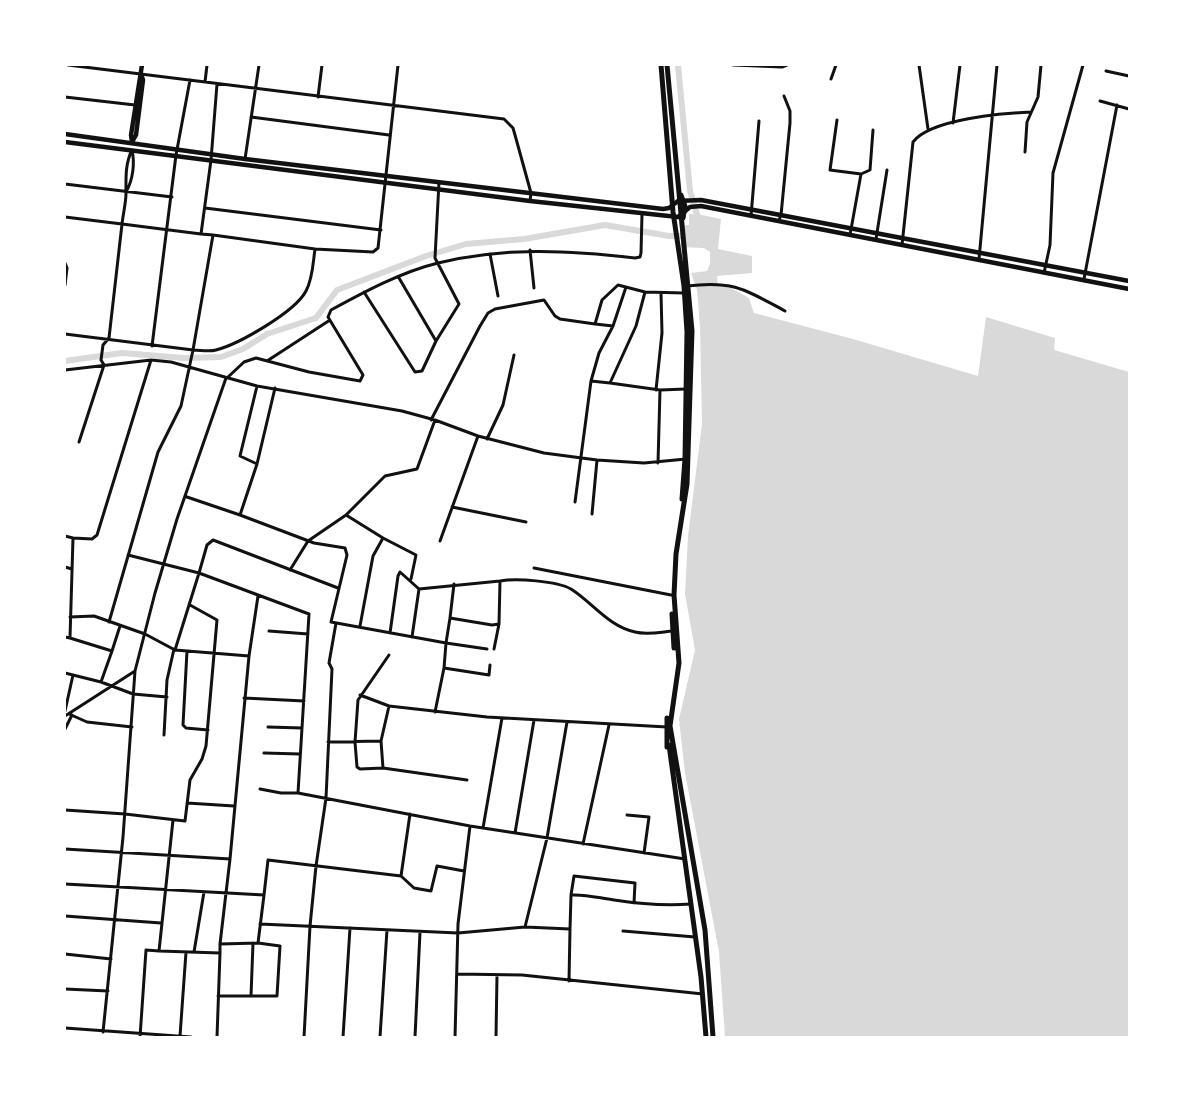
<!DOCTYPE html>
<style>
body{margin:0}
#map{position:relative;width:1194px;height:1102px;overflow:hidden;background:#fff;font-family:"Varela Round",sans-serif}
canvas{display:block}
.frame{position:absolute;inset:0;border:66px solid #fff;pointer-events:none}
</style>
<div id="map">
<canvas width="1194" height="1102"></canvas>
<div class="frame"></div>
</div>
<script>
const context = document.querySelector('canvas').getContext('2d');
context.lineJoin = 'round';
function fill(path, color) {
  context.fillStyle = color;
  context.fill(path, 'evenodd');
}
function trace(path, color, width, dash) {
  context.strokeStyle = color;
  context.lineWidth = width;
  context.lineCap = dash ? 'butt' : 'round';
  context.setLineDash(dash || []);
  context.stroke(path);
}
fill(new Path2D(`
 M689,214H697L721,219L718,249L752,256V273L717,276L718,286L731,288L749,298L754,313L853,339L978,376L986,317L1055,338L1054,350L1129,372V1037H725L719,952L685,773L679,719L695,650L685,594L688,536L702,424L700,327L697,290L691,273L707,271L710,264V252L704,248L681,247V226L689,225Z`), '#d9d9d9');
trace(new Path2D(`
 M678,65L690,191L699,221
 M65,361L122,353L184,358L221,357L243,349L267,334L316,318L337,290L426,256L466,244L524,239L605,225L669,236H683`), '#d9d9d9', 6);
trace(new Path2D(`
 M68,65L504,119L513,128L515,135L531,193L530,201
 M733,65L782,67L787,65
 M919,65L928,129
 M1106,71L1129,76
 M831,79L836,65
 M205,82L207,65
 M65,97L135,105
 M318,97L322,65
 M1100,101L1129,109
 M251,117L389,135
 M837,120L830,170L861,174
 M953,123L960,65
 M1025,152L1027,122L1038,97L1041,65
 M245,159L259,65
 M65,184L172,197
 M205,208L381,230
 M751,216L759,121
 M65,217L122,224C123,214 126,203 126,193C126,178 125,164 132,150C135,163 133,180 126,192
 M779,220L781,215L790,123V111L784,96
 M213,235L315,249
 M850,235L861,174L870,170L873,130
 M876,239L887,170
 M902,245L913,142C930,119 1004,113 1031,112
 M530,250L534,288
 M490,254L498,296
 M979,259L997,65
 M65,263L67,268L65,285
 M1044,273L1050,245L1053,173L1083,65
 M399,278L436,341
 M1084,279L1117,105
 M687,286C734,280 746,290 785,311
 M364,292L415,372L422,371L436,341L459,304L435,258L439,182
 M645,292L636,326L610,383L660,390L686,389
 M613,326L626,287
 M65,334L193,350L213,235L201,234L211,160L217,84
 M152,346L176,155L190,80
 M267,361L330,320
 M65,370L151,360L171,362L257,386L402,411L435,420L478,436L544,453L597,460L644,463L686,459
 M227,378L244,362L256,358L309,372L360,381L363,375L328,317L331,310C364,292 401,272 438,263C504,247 568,250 635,258L640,257L641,253L642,214
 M591,381L599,353L613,326L595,324
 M656,390L662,333L661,293
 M431,420L480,326L488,313L495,309L544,300L555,316L560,319L595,324L602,300L618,285L645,292L684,293
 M487,439L503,405L514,355
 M79,442L104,365L101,360L103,345L109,338L122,224L201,234
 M658,463L660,390
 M257,464L275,388
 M187,497L240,515L257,464L240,456L257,386
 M575,502L591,381L610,383
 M452,507L526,522
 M592,514L597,460
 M240,515L314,543L345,548L347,555L331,622L446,643L450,618L492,625L499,624L500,581C516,578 557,581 571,589C593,603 608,626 635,632C647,635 661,632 673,631
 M65,536L73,538
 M383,538L416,555L411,579
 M440,541L478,436
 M65,567L72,569
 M534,568L671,595
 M290,570L308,541L346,515
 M419,589L500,581
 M70,617L94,616L145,634L175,650
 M450,618L454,584
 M109,622L158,452L181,406L193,350C200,350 209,352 216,350C239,344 295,312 306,291C313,278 313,262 315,249L373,252L378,248L398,65
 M360,626L373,556L383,538L346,515L385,476L417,469L435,420
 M269,631L308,634
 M390,633L398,576L400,572L419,589L412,637
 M65,637L70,638L73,538L92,539L97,535L151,360
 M487,649L446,643L444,668L489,675L490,665
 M494,649L499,624
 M112,651L120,626
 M187,651L183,725L186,728L208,730
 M249,656L258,596
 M65,673L101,682L112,651L70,638
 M101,682L133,694L167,697
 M360,695L389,706L381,741
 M244,698L304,701
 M389,706L487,717L667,727
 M65,711L73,675
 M435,712L444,668
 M69,714L87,722L132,727
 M65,716L135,671
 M268,727L302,728
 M65,729L72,715
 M164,735L167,680L174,649
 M328,742L381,741L383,768L467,780
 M264,753L300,754
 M383,768L360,769L357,767L355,742L358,700L389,655
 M260,789L281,793H298L470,826L685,859
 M298,793L309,614L199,573L207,545L213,540L338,588
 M187,803L234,806
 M65,810L125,814L185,821L190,780L202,759L206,746L217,620L190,605
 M627,815L649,817L644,853
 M173,820L159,951L220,953L217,1037
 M483,828L502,718
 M515,833L534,720
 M583,844L609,725
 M65,849L230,859L249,656L175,650L199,573L128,555
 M401,876L414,888L431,891L437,866L464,871
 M65,884L264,895L258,943L220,944V953
 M264,895L268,860L401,876L410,814
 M571,895L574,876L635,883L634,903
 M65,916L161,923
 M260,924L458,933L525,927L570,929L571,895C586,894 599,898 614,900C640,904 665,906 691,904
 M525,927L547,838L567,722
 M623,931L695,937
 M220,944L230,859
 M194,952L204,892
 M65,954L111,959
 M457,974L522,975L703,994
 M569,981L570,929
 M65,989L108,991
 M218,996H277L280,946L258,943
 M251,996L253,943
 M65,1028L191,1037
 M103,1032L123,837L135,671L155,593L177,519L226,378
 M180,1036L186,952
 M140,1037L146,950L159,951
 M304,1037L310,926L316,866L326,798L332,669L329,663L336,623
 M343,1037L350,928
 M380,1037L387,930
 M415,1037L420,932
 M455,1037L458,924L470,826
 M496,1037L497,975`), '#111', 3);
trace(new Path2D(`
 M132,142L131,135L142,65
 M132,142L136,135L143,80L141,74`), '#111', 4.5);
trace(new Path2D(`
 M65,134L245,159L663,209L669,208L678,201L701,200L1129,281
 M65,142L530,201L678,217L690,207L701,206L1129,289`), '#111', 4.5);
trace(new Path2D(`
 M661,65L673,212L684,286L687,332L685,459L682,499
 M667,65L692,331L687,484L676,554L674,595L679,663L670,726L705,930L713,1037
 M681,195L685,206L683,218
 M672,614L674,648
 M669,745L701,977L706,1037
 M667,747V718`), '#111', 5);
</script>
